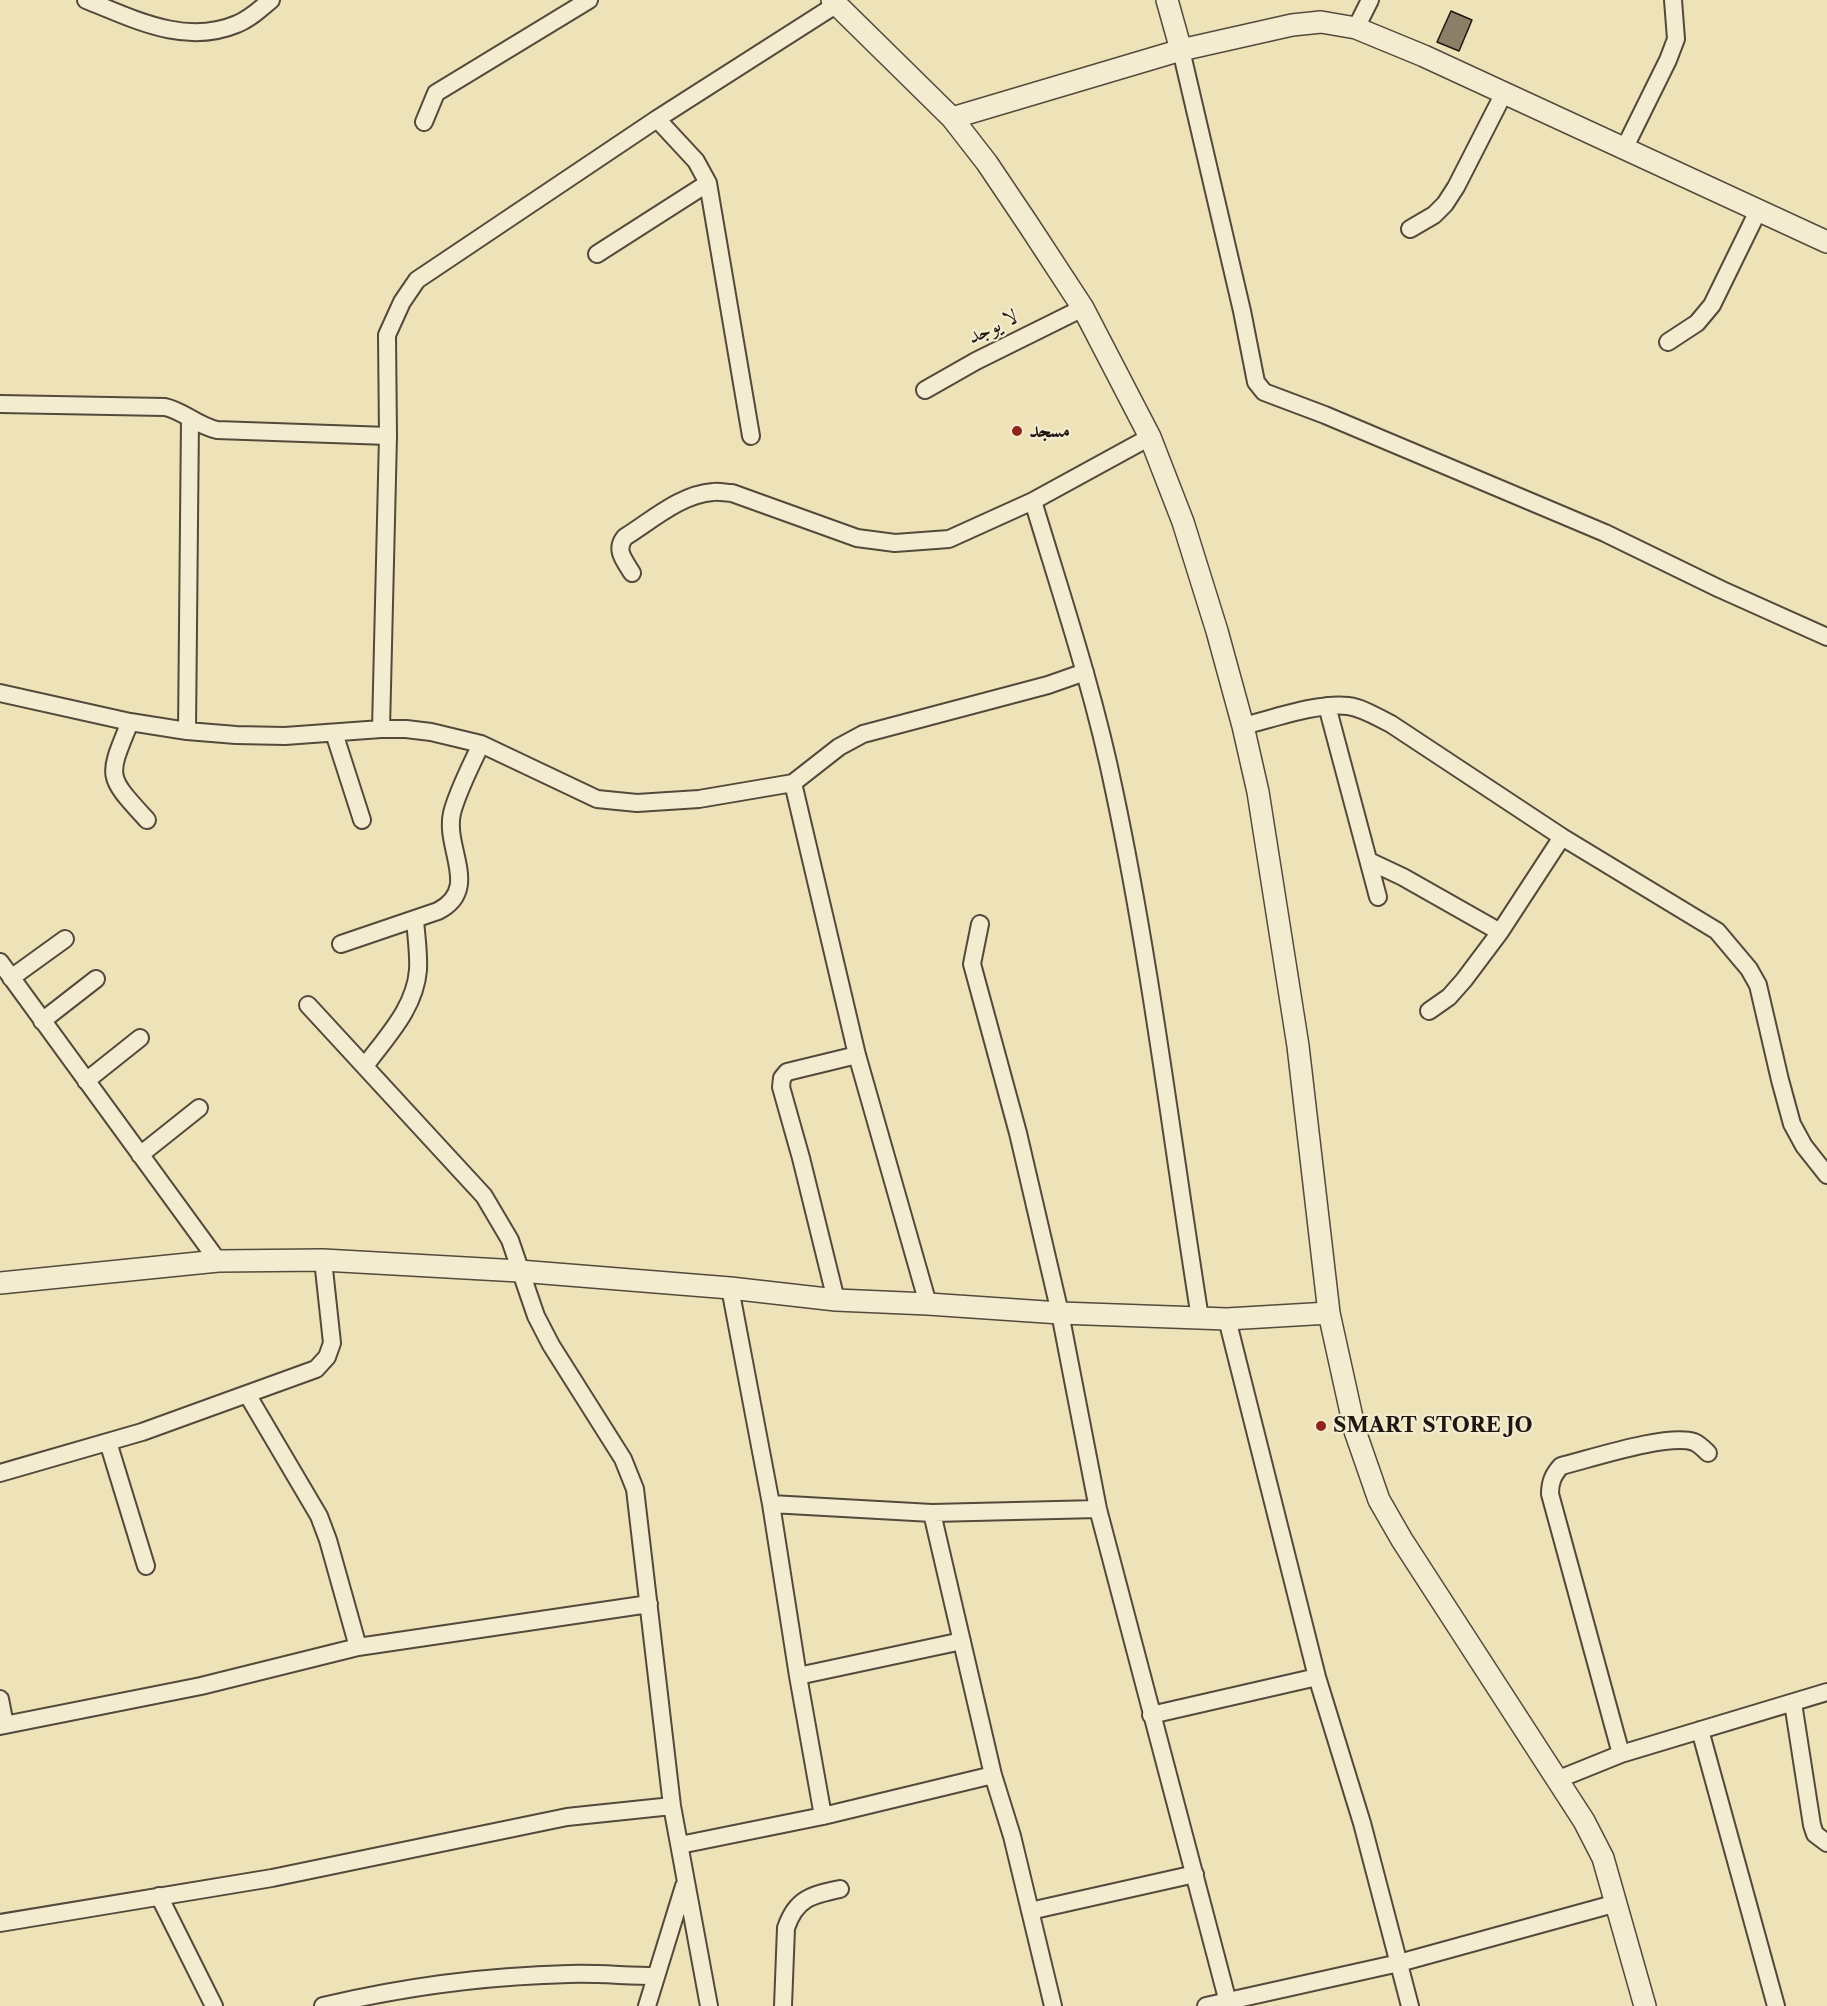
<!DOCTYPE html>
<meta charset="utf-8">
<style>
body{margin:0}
canvas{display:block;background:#ede2b8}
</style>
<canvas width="1827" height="2006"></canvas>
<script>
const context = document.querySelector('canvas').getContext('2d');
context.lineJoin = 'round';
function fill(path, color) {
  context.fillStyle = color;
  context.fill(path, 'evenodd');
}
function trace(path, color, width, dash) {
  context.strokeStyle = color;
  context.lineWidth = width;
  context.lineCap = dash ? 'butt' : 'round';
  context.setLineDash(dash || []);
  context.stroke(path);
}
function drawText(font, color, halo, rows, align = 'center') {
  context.font = font + ' "Libre Caslon Text",Amiri,serif';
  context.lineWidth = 4.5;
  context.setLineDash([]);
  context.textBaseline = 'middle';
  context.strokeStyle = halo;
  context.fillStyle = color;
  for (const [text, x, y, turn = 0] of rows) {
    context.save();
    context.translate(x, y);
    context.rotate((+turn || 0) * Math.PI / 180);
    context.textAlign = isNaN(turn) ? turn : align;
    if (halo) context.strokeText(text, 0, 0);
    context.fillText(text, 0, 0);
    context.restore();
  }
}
const building = new Path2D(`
 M1451,11L1472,20L1459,51L1437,42Z`);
fill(building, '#8b8067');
trace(building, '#211610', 1.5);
const minor = new Path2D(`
 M86,0C134,19 185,46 237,24C250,19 260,9 271,0
 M1356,28L1370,0
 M1181,50L1242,311L1256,382L1264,392L1325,415L1605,533L1720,589L1827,637
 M657,119L696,161L708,183L751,436
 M424,122L436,93L589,0
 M1624,149L1668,60L1676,39L1673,0
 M1410,229L1434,215L1445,204L1456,187L1504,93
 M597,254L708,183
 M1668,342L1697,323L1712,305L1758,211
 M925,390L976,361L1083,308
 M0,404L165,407C184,411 197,426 217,430L388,436
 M1033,501C1062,597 1094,692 1114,790C1151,964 1172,1142 1200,1318
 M632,573C625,561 614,550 625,537C651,521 681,494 713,492C719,491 726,493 732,493L857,538L895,543L949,539L1033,501L1150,437
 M0,693L130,722L187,731L236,735L285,736L381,729H406L431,732L481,744L597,799L637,803L699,799L793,783L839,747L863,734L1048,685L1085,672
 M1327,706L1378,897
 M130,722C107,778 106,775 147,820
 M1243,726C1272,719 1320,702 1348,706C1363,708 1377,717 1391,724L1562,837L1717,931L1749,969L1758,985L1780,1080L1792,1124L1804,1146L1827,1175
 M381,729L388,436L387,335L402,302L417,280L657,119L837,4
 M187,731L190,418
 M334,733L362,820
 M793,783L857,1055L928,1304
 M1369,861L1403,877L1500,932
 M980,924L972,964L1018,1133L1060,1313L1098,1509L1229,2006
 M341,944L438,911C481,889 444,849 452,813C458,790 471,766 481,744
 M0,962L218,1261
 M11,978L65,939
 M308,1005L484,1196L510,1240L536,1316L551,1345L623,1459L635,1489L672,1806L709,2006
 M1429,1011L1449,997L1464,980L1500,932L1562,837
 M42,1021L96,979
 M365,1066C387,1036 415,1008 418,970C419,953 416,935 415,919
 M86,1081L140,1038
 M140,1155L199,1108
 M730,1288L771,1504L798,1676L823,1816
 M836,1300L801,1158L781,1087L782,1078L787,1072L857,1055
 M1227,1319L1317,1677L1362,1823L1410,2006
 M247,1394L319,1516L328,1540L358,1647
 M108,1442L146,1566
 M0,1473L142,1432L316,1369L327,1357L332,1343L323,1260
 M771,1504L932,1513L1098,1509
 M932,1513L993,1775L1012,1836L1053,2006
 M798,1676L962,1641
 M0,1699L5,1725
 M1793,1703L1812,1825L1815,1834L1827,1843
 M1151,1715L1317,1677
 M0,1726L201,1686L358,1647L649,1604
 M1700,1730L1776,2006
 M1621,1754L1550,1494C1550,1482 1553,1475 1561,1466C1590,1459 1668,1433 1694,1442C1699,1444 1704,1449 1708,1453
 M1559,1779L1621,1754L1827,1692
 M680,1845L823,1816L993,1775
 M159,1896L214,2006
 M1030,1911L1195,1874
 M0,1923L272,1878L567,1817L672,1806
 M323,2006C403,1987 487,1976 569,1974C598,1973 627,1976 656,1976
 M647,2006L684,1886
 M783,2006L786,1928C796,1898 812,1895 840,1889
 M1206,2006L1399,1963L1617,1903`);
const tertiary = new Path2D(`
 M832,0L952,118L987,163L1028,224L1083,308L1150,437L1183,522L1217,631L1243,726L1258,792L1298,1046L1329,1313L1355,1431L1379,1500L1402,1540L1584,1821L1603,1858L1645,2006
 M1167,0L1181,50
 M952,118L1181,50L1292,25L1321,22L1356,28L1424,56L1827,242
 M0,1283L218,1261L323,1260L519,1271L730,1288L836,1300L928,1304L1060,1313L1227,1319L1329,1313`);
trace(minor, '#54493a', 20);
trace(tertiary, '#54493a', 24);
trace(minor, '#f3ecd1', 16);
trace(tertiary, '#f3ecd1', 21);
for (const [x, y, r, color] of [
 [1017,431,6,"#8f2418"],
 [1321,1426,6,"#8f2418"]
]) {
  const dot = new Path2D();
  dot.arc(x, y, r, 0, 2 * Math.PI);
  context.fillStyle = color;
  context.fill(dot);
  trace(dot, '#f3ecd1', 2);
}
drawText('21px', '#211610', '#f3ecd1', [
 ["لا يوجد",993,327,-26]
]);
drawText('bold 21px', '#211610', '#f3ecd1', [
 ["مسجد",1029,431],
 ["SMART STORE JO",1333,1426]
], 'left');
</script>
